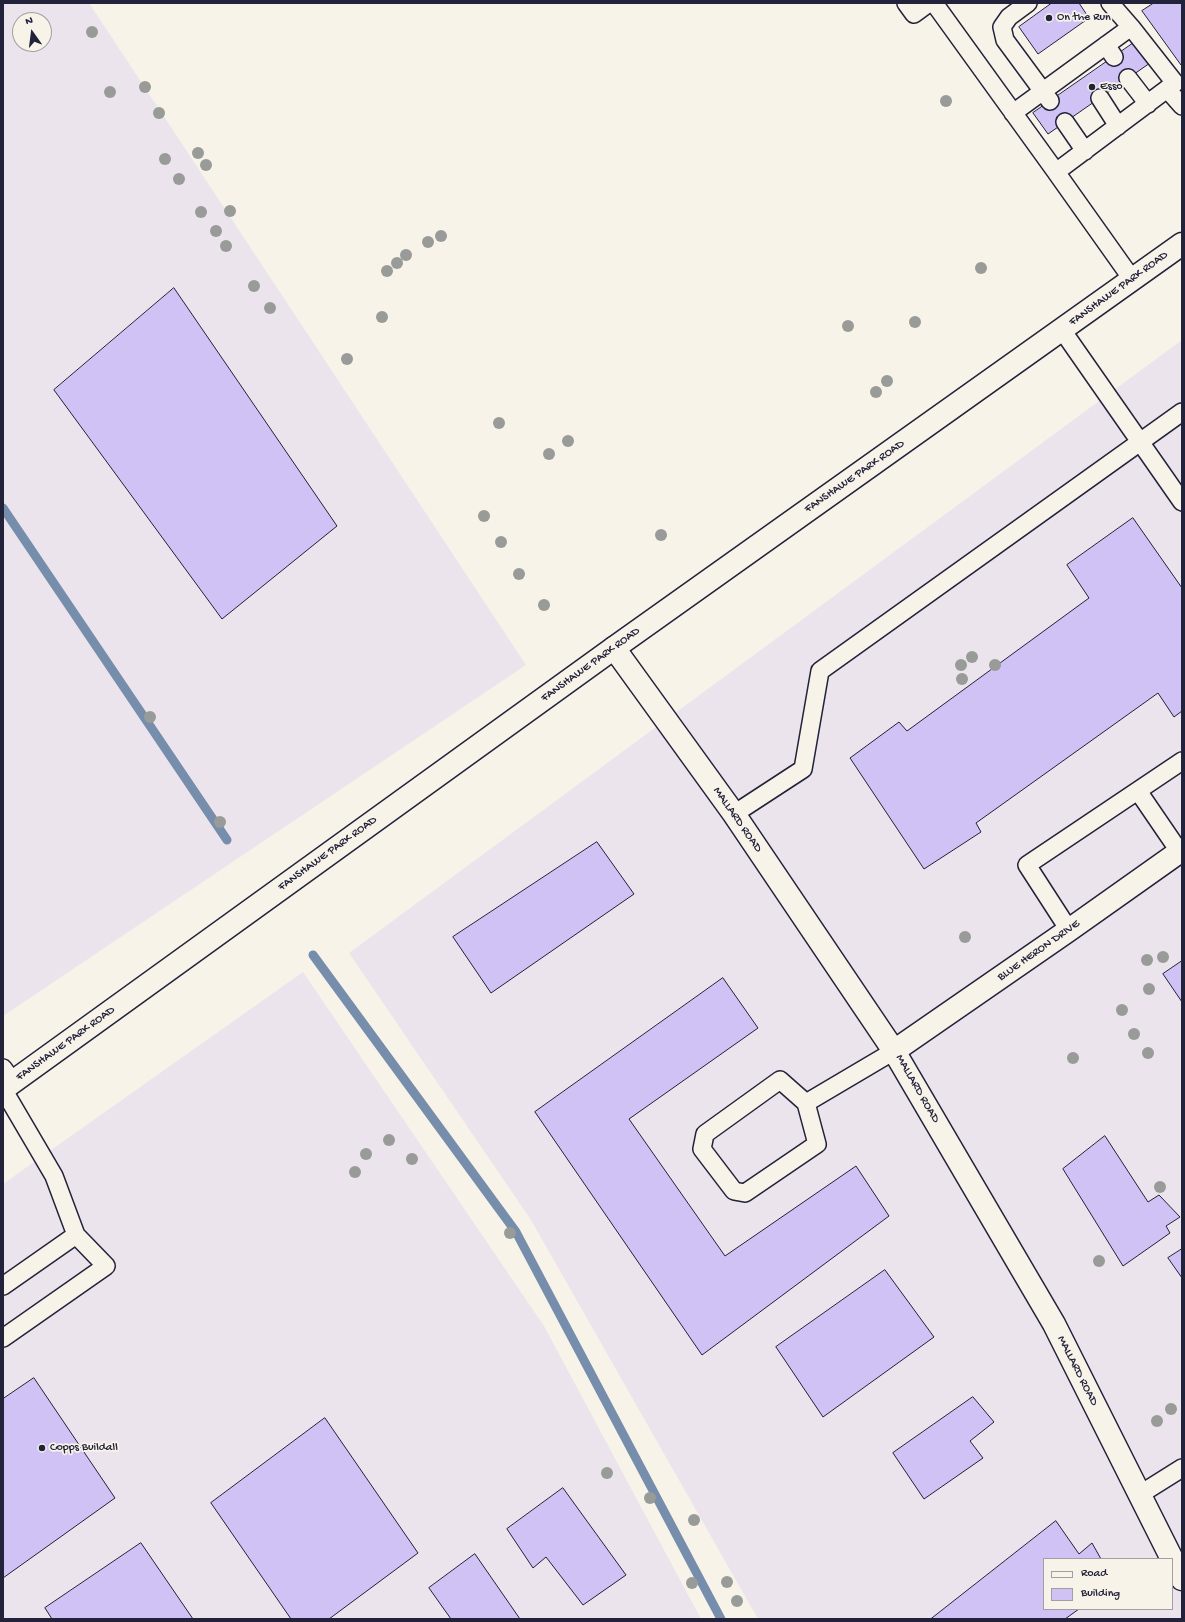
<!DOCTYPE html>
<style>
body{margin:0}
#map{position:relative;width:1185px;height:1622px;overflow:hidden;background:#f7f3e8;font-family:"Gochi Hand",sans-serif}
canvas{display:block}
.frame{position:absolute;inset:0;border:4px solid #22223b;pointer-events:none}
.legend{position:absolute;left:1043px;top:1558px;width:130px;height:52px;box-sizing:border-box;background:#f7f3e8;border:1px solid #a29fa3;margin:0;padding:5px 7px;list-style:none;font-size:12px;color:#22223b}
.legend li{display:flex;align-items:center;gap:8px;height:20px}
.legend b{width:20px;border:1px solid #a29fa3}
.north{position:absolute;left:12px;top:12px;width:40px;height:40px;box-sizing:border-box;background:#f7f3e8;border:1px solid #a29fa3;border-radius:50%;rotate:346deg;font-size:11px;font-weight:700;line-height:16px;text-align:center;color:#22223b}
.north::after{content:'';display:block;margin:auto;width:14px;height:18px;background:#22223b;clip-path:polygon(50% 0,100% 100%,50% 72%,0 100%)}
</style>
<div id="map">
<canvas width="1185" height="1622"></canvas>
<div class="frame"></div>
<ul class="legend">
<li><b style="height:5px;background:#f7f3e8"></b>Road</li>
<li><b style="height:11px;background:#d0c2f4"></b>Building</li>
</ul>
<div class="north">N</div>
</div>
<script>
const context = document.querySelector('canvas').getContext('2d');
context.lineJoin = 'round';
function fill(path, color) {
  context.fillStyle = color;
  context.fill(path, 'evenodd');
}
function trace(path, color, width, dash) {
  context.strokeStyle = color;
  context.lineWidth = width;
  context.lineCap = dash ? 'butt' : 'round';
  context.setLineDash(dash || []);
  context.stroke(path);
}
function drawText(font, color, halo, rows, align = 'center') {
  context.font = font + ' "Gochi Hand",sans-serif';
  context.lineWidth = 3.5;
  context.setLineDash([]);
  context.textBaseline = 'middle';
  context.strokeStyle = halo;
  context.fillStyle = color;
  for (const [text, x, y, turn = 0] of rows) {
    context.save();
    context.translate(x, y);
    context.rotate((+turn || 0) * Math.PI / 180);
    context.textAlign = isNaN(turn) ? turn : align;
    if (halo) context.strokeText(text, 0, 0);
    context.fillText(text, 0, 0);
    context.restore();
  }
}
fill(new Path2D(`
 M3,3H89L526,665L3,1016ZM20,20H44V44H20Z
 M1182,340V1619H758L531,1220L349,953ZM1044,1559H1172V1609H1044Z
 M303,972L544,1326L701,1619H3V1184Z`), '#ebe4ec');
trace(new Path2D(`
 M3,508L227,840
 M313,955L516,1232L721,1619`), '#768dac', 9);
const building = new Path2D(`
 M1052,3H1079L1089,18L1038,54L1019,27Z
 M1154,3H1182V64L1181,65L1142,11Z
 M1135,42L1150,63L1048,134L1033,113Z
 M174,288L337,526L222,619L54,390Z
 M1133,518L1182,588V711L1174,717L1158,693L976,823L981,832L924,869L850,758L899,722L907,731L1089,598L1067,565Z
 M597,842L634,894L491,993L453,937Z
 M1182,961V1002L1163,974Z
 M723,978L758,1028L629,1119L725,1256L856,1166L889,1216L702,1355L535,1112Z
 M1105,1136L1148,1202L1159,1195L1180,1217L1166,1226L1170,1233L1123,1266L1063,1169Z
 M1182,1249V1278L1168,1258Z
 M885,1270L934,1337L823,1417L776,1347Z
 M34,1378L115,1498L3,1578V1399Z
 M973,1397L994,1422L970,1441L983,1458L924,1499L893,1453Z
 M325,1418L418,1553L329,1619H291L211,1503Z
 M563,1488L626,1575L583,1605L546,1557L533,1568L507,1529Z
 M1056,1521L1079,1554L1092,1543L1101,1559H1044V1609H1079L1065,1619H931Z
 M141,1543L193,1619H52L45,1608Z
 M475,1554L520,1619H451L429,1588Z`);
fill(building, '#d0c2f4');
trace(building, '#22223b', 1);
const lane = new Path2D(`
 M906,3L914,14L929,3
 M934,3L1056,172L1167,89L1182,106
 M1028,3L1009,17L1002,27L1005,40L1050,101
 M1110,3L1131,27
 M1106,45L1114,57
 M1128,78L1148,104
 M1100,98L1118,126
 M1013,113L1131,27L1175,83L1167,89
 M1065,122L1085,151
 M1056,172L1132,279
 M1062,330L1182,502
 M1138,791L1179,851
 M734,814L803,769L820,671L1182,412
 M1069,930L1027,865L1182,761
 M3,1068L13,1082
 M806,1103L817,1144L745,1193L734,1191L702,1149L705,1134L780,1080L806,1103L894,1051
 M3,1286L76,1235
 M3,1338L106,1266L76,1235L54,1176L3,1089
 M1139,1495L1182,1468`);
const street = new Path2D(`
 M614,648L734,814L894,1051L1054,1324L1172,1559
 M894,1051L1069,930L1182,850
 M1172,1559L1182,1579`);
const secondary = new Path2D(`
 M3,1089L614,648L1182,244`);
trace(lane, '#22223b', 20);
trace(street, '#22223b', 25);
trace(secondary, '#22223b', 25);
trace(lane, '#f7f3e8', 17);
trace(street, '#f7f3e8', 22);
trace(secondary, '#f7f3e8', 22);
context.fillStyle = '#989b97';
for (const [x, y] of [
 [92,32],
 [145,87],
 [110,92],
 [946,101],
 [159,113],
 [198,153],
 [165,159],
 [206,165],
 [179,179],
 [230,211],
 [201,212],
 [216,231],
 [441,236],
 [428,242],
 [226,246],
 [406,255],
 [397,263],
 [981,268],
 [387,271],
 [254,286],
 [270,308],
 [382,317],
 [915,322],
 [848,326],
 [347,359],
 [887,381],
 [876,392],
 [499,423],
 [568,441],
 [549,454],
 [484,516],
 [661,535],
 [501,542],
 [519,574],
 [544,605],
 [972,657],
 [961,665],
 [995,665],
 [962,679],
 [150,717],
 [220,822],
 [965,937],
 [1163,957],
 [1147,960],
 [1149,989],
 [1122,1010],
 [1134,1034],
 [1148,1053],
 [1073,1058],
 [389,1140],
 [366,1154],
 [412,1159],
 [355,1172],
 [1160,1187],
 [510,1233],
 [1099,1261],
 [1171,1409],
 [1157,1421],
 [607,1473],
 [650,1498],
 [694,1520],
 [727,1582],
 [692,1583],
 [737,1601]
]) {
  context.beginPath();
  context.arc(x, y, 6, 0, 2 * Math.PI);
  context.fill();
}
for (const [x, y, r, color] of [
 [1049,18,4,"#22223b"],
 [1092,87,4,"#22223b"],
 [42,1448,4,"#22223b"]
]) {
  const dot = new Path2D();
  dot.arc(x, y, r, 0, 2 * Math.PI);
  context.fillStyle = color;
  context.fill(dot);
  trace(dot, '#f7f3e8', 1.5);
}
drawText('12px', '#22223b', '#f7f3e8', [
 ["On the Run",1057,18],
 ["Esso",1100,87],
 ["Copps Buildall",50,1448]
], 'left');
drawText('12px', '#22223b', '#f7f3e8', [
 ["FANSHAWE PARK ROAD",1119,289,-36],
 ["FANSHAWE PARK ROAD",855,477,-35],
 ["FANSHAWE PARK ROAD",591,665,-36],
 ["MALLARD ROAD",737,820,55],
 ["FANSHAWE PARK ROAD",328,854,-36],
 ["BLUE HERON DRIVE",1039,951,-35],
 ["FANSHAWE PARK ROAD",66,1044,-36],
 ["MALLARD ROAD",917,1089,60],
 ["MALLARD ROAD",1077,1371,63]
]);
</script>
